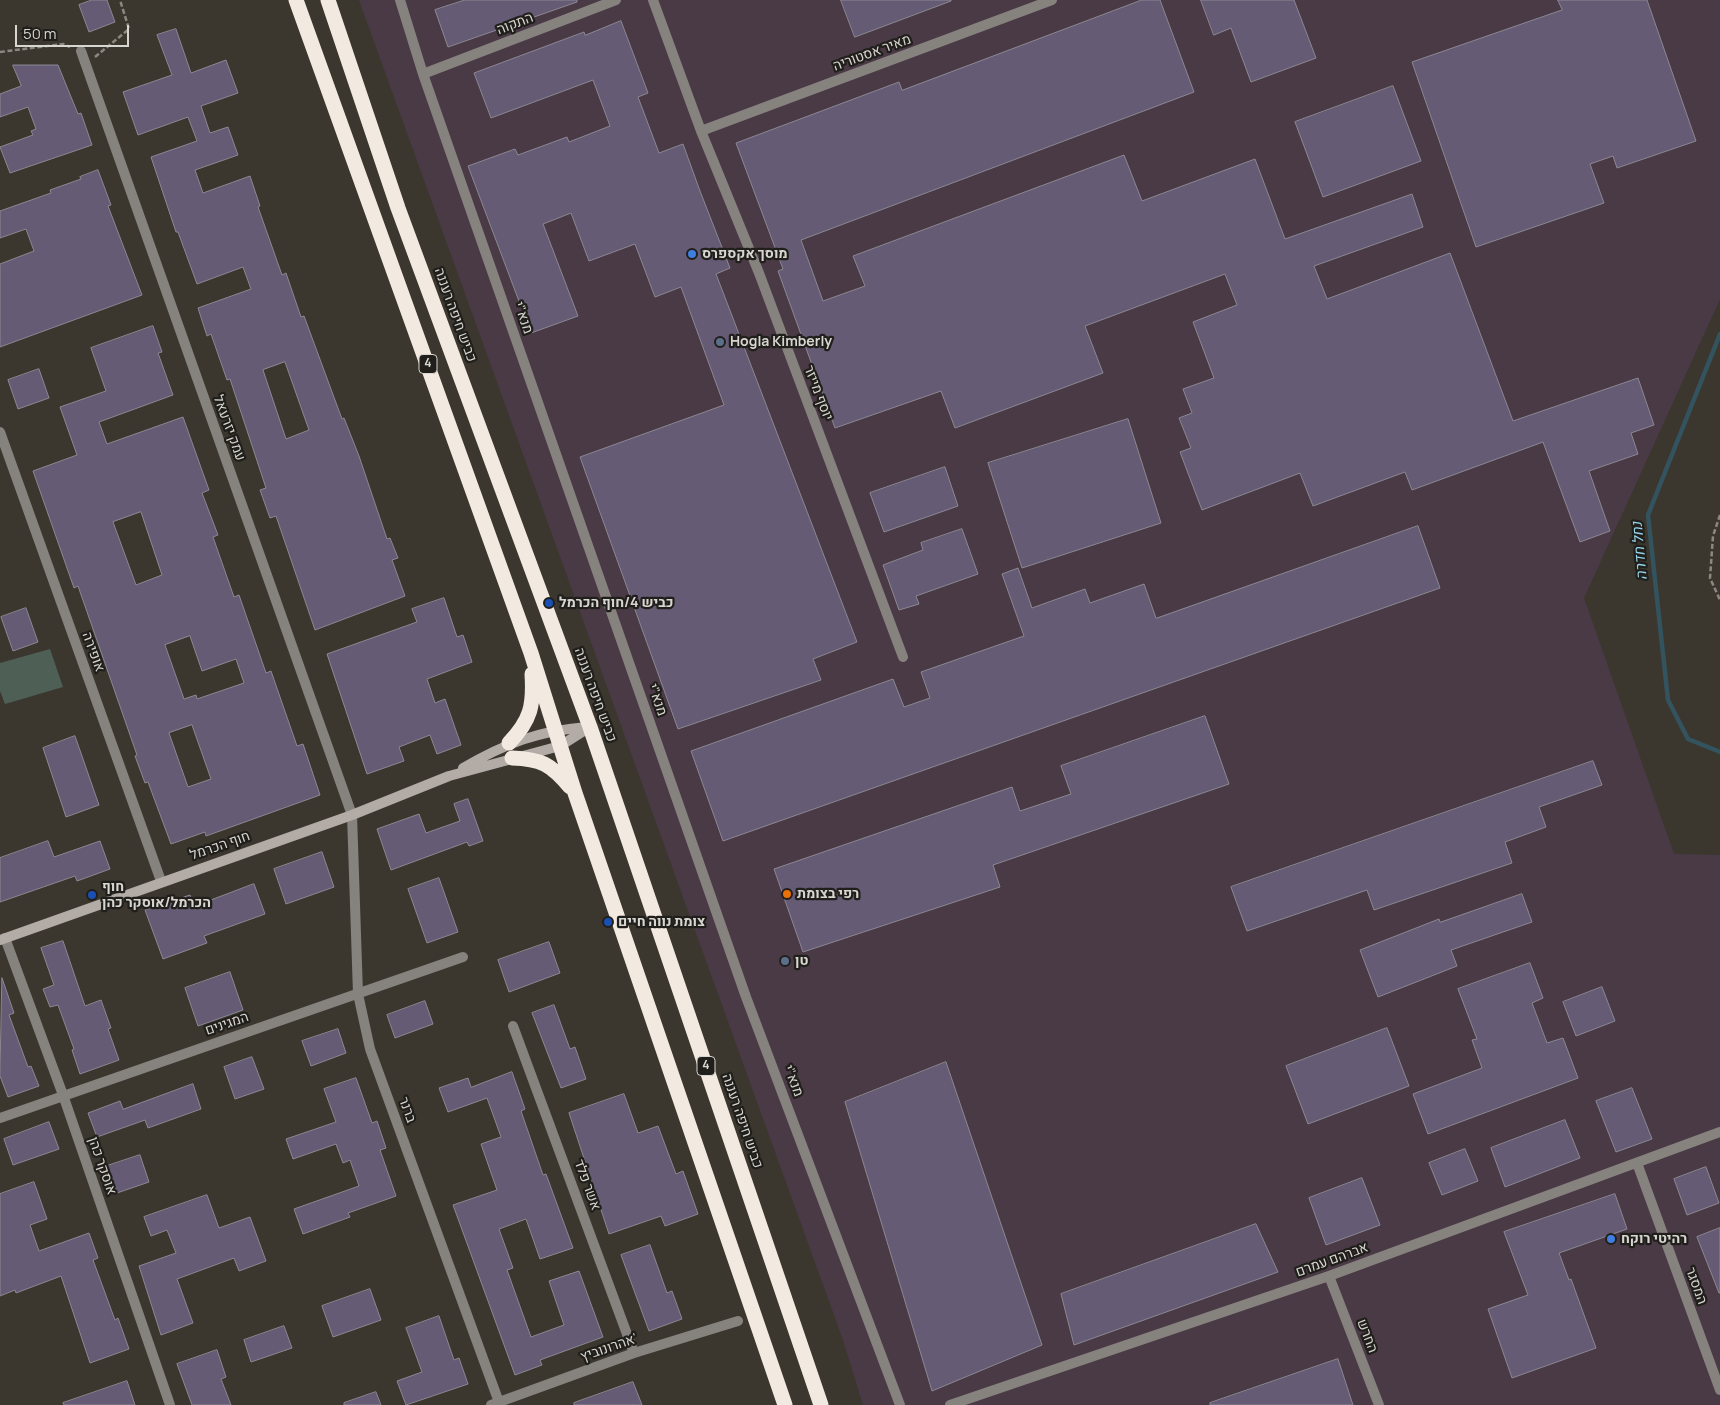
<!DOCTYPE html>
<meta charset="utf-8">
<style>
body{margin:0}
#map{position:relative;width:1720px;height:1405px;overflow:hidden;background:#3b372f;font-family:Manrope,sans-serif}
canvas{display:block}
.scale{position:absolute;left:15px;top:25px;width:114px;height:22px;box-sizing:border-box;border:2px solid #d8d6d0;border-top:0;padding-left:6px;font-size:15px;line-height:18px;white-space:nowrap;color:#d8d6d0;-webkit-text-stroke:4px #201f1b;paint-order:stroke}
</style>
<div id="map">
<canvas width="1720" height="1405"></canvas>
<div class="scale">50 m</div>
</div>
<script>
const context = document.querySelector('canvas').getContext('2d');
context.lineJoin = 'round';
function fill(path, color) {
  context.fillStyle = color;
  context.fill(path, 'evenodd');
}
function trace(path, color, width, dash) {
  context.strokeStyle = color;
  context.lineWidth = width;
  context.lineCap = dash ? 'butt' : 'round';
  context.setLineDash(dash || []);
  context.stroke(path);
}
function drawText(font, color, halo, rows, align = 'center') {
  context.font = font + ' Manrope,Heebo,sans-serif';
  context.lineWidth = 4.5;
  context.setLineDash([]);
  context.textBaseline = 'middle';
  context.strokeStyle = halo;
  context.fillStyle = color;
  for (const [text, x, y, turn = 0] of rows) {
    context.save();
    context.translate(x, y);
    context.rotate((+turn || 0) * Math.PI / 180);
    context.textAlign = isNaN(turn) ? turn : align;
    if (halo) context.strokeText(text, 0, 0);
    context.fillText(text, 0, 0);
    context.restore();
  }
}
fill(new Path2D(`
 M359,0H1720V299L1584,598L1674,854L1720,855V1405H863L843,1340Z`), '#4a3a46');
fill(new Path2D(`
 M50,649L63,687L5,704L0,691V663Z`), '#4e5f55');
trace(new Path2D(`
 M1720,334L1648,515L1668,700L1688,739L1720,752`), '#33535f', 4.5);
const building = new Path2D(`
 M92,0H107L115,22L89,32L79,5Z
 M465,0H577V2L448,47L435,10Z
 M841,0H951V1L855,37Z
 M1142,0H1160L1194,92L801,240L823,301L865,286L853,256L1124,155L1142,201L1255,159L1285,239L1412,194L1423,227L1314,266L1327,299L1450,253L1513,421L1638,378L1654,425L1631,433L1638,454L1589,471L1610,531L1580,542L1543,442L1412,490L1405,472L1313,506L1300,473L1202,510L1180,452L1191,448L1179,418L1192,413L1183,389L1214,378L1193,322L1237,305L1225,274L1085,326L1103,373L955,428L941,391L835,428L778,271L783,269L736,143L899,82L902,90Z
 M1201,0H1294L1316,58L1251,82L1231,28L1214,35Z
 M1558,0H1647L1696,141L1617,168L1613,156L1590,164L1604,203L1476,247L1412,62L1562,10Z
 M621,21L648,93L638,97L659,153L683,144L700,191L730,268L716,274L857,642L813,659L821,680L678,729L580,457L724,405L681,287L655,297L635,244L589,261L571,213L543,224L578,316L531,333L468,166L515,149L518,155L567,137L569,142L610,126L593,80L491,118L474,73L584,32L585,35Z
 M176,29L191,73L226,60L238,93L201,106L210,133L228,127L238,155L195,170L203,193L250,176L260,206L258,207L282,275L286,273L301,317L304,316L342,419L344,418L359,456L387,539L390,538L398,558L392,560L405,596L315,630L276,516L270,518L260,490L266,488L230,379L227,380L211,334L207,336L198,308L251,289L243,267L197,284L178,232H176L151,157L197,141L188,117L138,135L123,92L172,75L157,35ZM285,362L309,430L286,439L263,370Z
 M13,65H58L78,114L81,113L92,145L10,173L0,147L33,135L31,131L36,129L28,107L0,117V94L21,86Z
 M1393,86L1421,161L1323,197L1295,122Z
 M98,170L111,205L108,206L142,295L0,347V264L34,251L26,229L0,238V211L51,193L50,190L81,179L80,177Z
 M153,326L162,352L158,353L173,395L99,422L107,444L183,417L209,490L202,493L218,535L213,537L234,597L239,595L266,673L271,671L297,746L303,744L320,795L206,836L205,832L171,844L148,782L145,783L135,756L137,755L78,586L74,588L33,471L77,455L60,407L106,391L91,348ZM141,512L162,575L136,585L113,522ZM190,636L202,671L236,659L244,683L197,699L196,695L184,699L165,645ZM192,725L211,779L188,787L169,733Z
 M39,369L49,398L18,409L8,380Z
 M1128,419L1161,523L1022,568L988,463Z
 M945,467L958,506L884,532L870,493Z
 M1418,526L1440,588L723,841L691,751L893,679L904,707L930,698L921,672L1024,636L1002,574L1018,568L1032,608L1085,589L1090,603L1144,584L1156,618Z
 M962,529L978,574L916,596L919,604L899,610L883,565L923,550L921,543Z
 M444,598L457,637L463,635L472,662L427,679L435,703L445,699L461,745L437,754L430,735L399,747L404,761L367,774L327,654L417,622L412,609Z
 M26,608L38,642L13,651L1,617Z
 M1205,716L1229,784L993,865L1000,887L803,952L774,869L1012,787L1020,811L1071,794L1061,766Z
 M75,736L99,805L66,817L43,748Z
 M1593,761L1602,785L1539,807L1546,827L1505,842L1512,863L1374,910L1367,890L1247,931L1231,887Z
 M468,799L483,841L469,846L467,842L391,870L377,829L419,814L426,833L460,821L454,804Z
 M48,841L54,857L100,841L110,869L77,881L75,876L0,902V858Z
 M322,852L334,887L286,904L274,869Z
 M439,878L458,932L427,943L408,889Z
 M254,884L265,914L204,936L207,943L163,959L145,910L190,895L194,906Z
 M1522,894L1532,922L1451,950L1457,966L1378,997L1360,950L1439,919L1440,922Z
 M63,941L85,1006L101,1000L111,1028L108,1029L119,1060L80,1074L72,1050L74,1049L58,1005L50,1007L43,989L54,985L41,948Z
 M549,942L560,973L509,992L498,960Z
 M1530,963L1543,998L1532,1003L1547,1043L1563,1038L1578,1078L1428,1134L1413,1094L1482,1068L1472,1040L1477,1039L1458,989Z
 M230,972L243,1010L198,1026L185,988Z
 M2,978L14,1013L9,1015L28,1067L31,1066L39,1086L8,1097L0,1076Z
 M1602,987L1615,1021L1576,1036L1563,1002Z
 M425,1001L433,1024L395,1038L387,1015Z
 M554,1005L570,1049L575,1047L586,1079L561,1088L532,1013Z
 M1387,1028L1409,1086L1308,1124L1286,1066Z
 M338,1029L346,1053L311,1066L302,1041Z
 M252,1057L264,1089L235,1099L224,1067Z
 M946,1062L1042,1345L932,1391L845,1102Z
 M512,1072L525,1109L521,1111L543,1175L546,1174L573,1248L540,1259L526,1219L499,1229L513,1268L507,1270L531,1337L564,1325L549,1281L579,1271L603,1337L540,1360L542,1365L515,1375L453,1205L497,1190L481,1144L501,1137L487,1098L448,1112L439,1088L468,1078L471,1087Z
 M356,1078L372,1123L377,1121L386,1148L380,1150L396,1196L348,1213L350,1217L303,1234L294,1209L359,1186L350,1160L343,1163L336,1144L293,1159L286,1139L336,1122L324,1089Z
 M193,1084L201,1109L148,1128L145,1120L97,1137L88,1113L120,1101L123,1109Z
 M1632,1088L1652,1139L1616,1152L1596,1101Z
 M624,1094L638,1133L658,1126L676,1174L683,1171L698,1214L665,1226L661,1216L609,1234L569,1113Z
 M1565,1120L1580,1158L1505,1187L1491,1148Z
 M49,1122L59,1149L13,1165L4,1139Z
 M1465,1149L1478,1181L1442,1195L1429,1163Z
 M140,1155L149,1182L117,1193L107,1166Z
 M1706,1167L1719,1203L1687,1215L1674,1179Z
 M1362,1178L1380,1225L1326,1245L1309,1198Z
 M34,1182L47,1219L30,1225L39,1251L89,1233L98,1258L93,1260L115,1320L118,1318L129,1349L90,1363L61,1276L16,1293L15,1290L0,1296V1194Z
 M1615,1194L1627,1229L1559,1253L1569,1280L1571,1279L1596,1348L1512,1378L1488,1309L1528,1295L1504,1232Z
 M207,1195L219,1228L250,1217L266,1261L239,1271L234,1258L177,1279L193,1323L161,1335L139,1266L176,1253L167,1230L151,1236L144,1217Z
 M1256,1224L1278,1272L1074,1345L1061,1294Z
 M1720,1228V1293H1719L1697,1237Z
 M650,1245L667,1293L672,1291L682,1319L649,1331L621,1255Z
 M370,1289L381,1320L333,1337L322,1306Z
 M439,1316L454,1360L459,1358L468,1384L406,1405L397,1381L422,1372L406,1328Z
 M284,1326L292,1348L251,1362L244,1340Z
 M217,1350L226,1377L221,1379L231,1405H192L177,1364Z
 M1338,1359L1353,1405H1210V1403Z
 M127,1381L135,1405H64L63,1403Z
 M633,1382L642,1405H574V1403Z
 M376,1392L381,1405H344V1403Z`);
fill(building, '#655b75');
trace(building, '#8b8892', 1);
trace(new Path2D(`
 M0,52L63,44L70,47
 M95,57L129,29L120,0
 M1720,515L1713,536L1710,578L1720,600`), '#8b8881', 2.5, [5, 2.5]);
trace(new Path2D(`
 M400,0L423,74L746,997L900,1405
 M653,0L701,131L759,273L903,657
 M81,51L352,815L358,994L370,1049L500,1405
 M423,74L616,0
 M701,131L1052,0
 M0,432L161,881
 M5,938L63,1095L170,1405
 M513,1026L634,1353
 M0,1118L463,957
 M1637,1163L1720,1390
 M1329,1276L1379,1405
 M491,1405L634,1353L738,1321
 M950,1405L1329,1276L1720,1132`), '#86827e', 10);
trace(new Path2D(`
 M463,768C506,743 538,731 587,727
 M0,940L352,815L449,776L560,746L590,727`), '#b2aba6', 10);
trace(new Path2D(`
 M296,0L531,653L575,793L785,1405
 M328,0L398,208L590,727L821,1405
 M509,743C531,720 534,705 532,674
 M512,758C541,759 551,764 570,787`), '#f2e9e0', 15);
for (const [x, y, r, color] of [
 [692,254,5,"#3f7fe0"],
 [720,342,5,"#5c6f8a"],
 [549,603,5,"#1a4fb4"],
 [787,894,5,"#e8710a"],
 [92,895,5,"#1a4fb4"],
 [608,922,5,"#1a4fb4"],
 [785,961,5,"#5c6f8a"],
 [1611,1239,5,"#3f7fe0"]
]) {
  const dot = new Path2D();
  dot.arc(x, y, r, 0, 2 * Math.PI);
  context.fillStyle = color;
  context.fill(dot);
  trace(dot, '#201f1b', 2);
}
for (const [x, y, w] of [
 [428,364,18],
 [706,1066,18]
]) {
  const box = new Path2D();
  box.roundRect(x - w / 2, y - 9.5, w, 19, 4);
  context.fillStyle = '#201f1b';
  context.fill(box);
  trace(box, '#d8d6d0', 1);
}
drawText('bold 12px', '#d8d6d0', null, [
 ["4",428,364],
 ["4",706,1066]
]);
drawText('14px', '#d8d6d0', '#201f1b', [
 ["התקוה",515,24,-21],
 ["מאיר אסטוריה",872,53,-20],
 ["כביש חיפה רעננה",455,315,70],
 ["מנא\"י",523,318,71],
 ["יוסף מייזר",818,393,69],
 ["עמק יזרעאל",229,428,70],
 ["אופירה",93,652,70],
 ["כביש חיפה רעננה",595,695,70],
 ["מנא\"י",657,700,71],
 ["חוף הכרמל",220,846,-19],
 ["המגינים",227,1024,-19],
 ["מנא\"י",793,1081,69],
 ["ברנר",407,1110,70],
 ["כביש חיפה רעננה",742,1121,71],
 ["אוסקר כהן",102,1166,71],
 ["אשר פלד",587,1185,70],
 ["אברהם עמרם",1332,1260,-20],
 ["המסגר",1696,1286,70],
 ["החרש",1367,1336,69],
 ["אהרונוביץ'",609,1348,-19]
]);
drawText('bold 14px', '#d8d6d0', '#201f1b', [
 ["מוסך אקספרס",702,254],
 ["Hogla Kimberly",730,342],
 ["כביש 4/חוף הכרמל",559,603],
 ["חוף",102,887],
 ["הכרמל/אוסקר כהן",102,903],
 ["רפי בצומת",797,894],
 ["צומת נווה חיים",618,922],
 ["טן",795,961],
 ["רהיטי רוקח",1621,1239]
], 'left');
drawText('italic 15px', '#95d3ec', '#201f1b', [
 ["נחל חדרה",1640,551,-95]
]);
</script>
